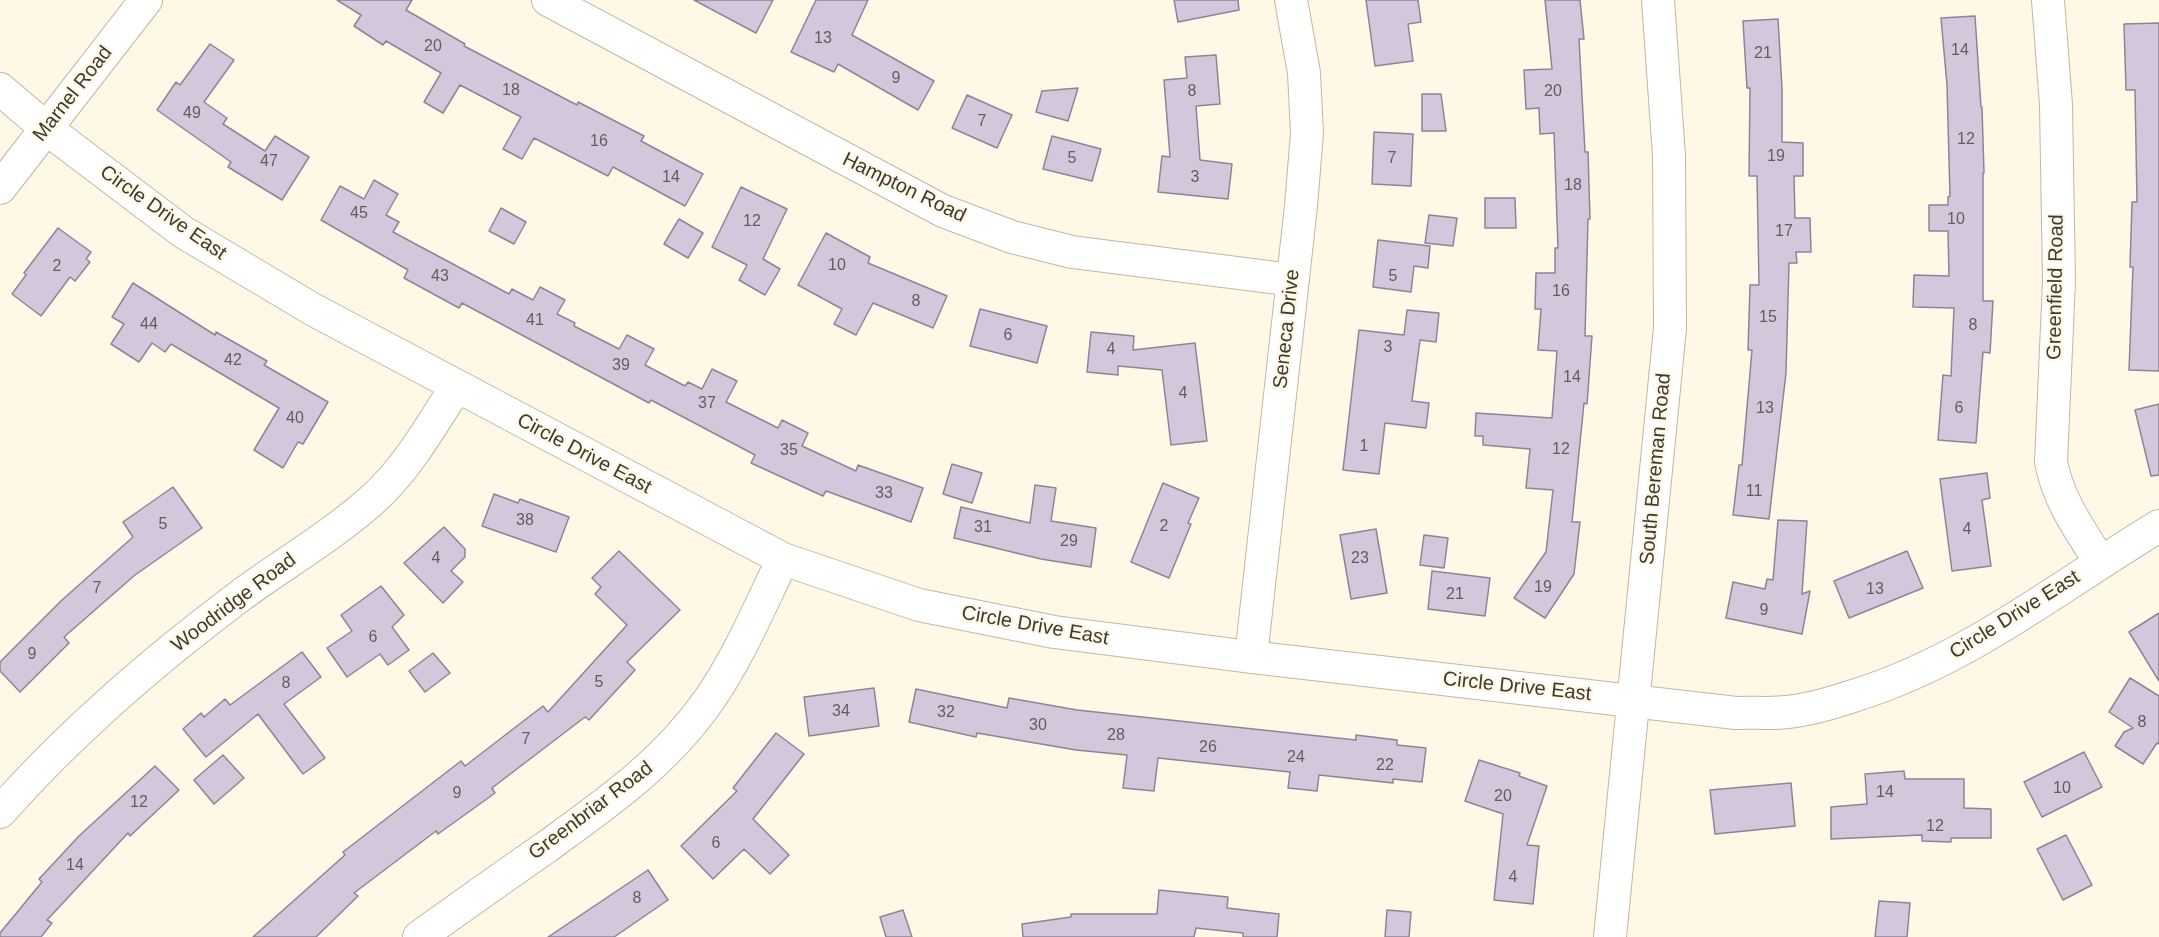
<!DOCTYPE html>
<style>
body{margin:0}
canvas{display:block;background:#fff8e6}
</style>
<canvas width="2159" height="937"></canvas>
<script>
const context = document.querySelector('canvas').getContext('2d');
context.lineJoin = 'round';
function fill(path, color) {
  context.fillStyle = color;
  context.fill(path, 'evenodd');
}
function trace(path, color, width, dash) {
  context.strokeStyle = color;
  context.lineWidth = width;
  context.lineCap = dash ? 'butt' : 'round';
  context.setLineDash(dash || []);
  context.stroke(path);
}
function drawText(font, color, halo, rows, align = 'center') {
  context.font = font + ' Helvetica,sans-serif';
  context.lineWidth = 5;
  context.setLineDash([]);
  context.textBaseline = 'middle';
  context.strokeStyle = halo;
  context.fillStyle = color;
  for (const [text, x, y, turn = 0] of rows) {
    context.save();
    context.translate(x, y);
    context.rotate((+turn || 0) * Math.PI / 180);
    context.textAlign = isNaN(turn) ? turn : align;
    if (halo) context.strokeText(text, 0, 0);
    context.fillText(text, 0, 0);
    context.restore();
  }
}
const building = new Path2D(`
 M337,0H412L406,10L465,44L464,46L577,105L578,102L644,136L641,141L703,174L685,206L613,167L608,176L534,138L522,159L503,149L521,117L460,85L443,113L424,102L441,73L386,41L383,45L354,26L361,15Z
 M694,0H773L756,33Z
 M816,0H868L852,35L934,81L918,110L838,64L834,72L791,52Z
 M1174,0H1238L1239,10L1178,22Z
 M1366,0H1418L1421,22L1408,24L1413,61L1375,66Z
 M1545,0H1580L1584,39H1579L1585,152H1588L1590,219H1588L1585,336H1592L1587,404L1584,403L1572,522H1580L1574,574L1545,618L1514,598L1546,552L1553,490L1526,488L1530,449L1483,445V436H1475L1476,413L1552,418L1557,351L1538,350L1541,309H1535L1536,273H1555V248H1558L1554,133L1540,134L1539,108L1526,109L1524,70L1552,69Z
 M1975,16L1981,107H1982L1984,173H1983V301H1993L1990,353L1983,352L1976,443L1938,440L1943,375L1951,376L1954,308L1913,307L1914,275L1949,276L1948,231H1929V205H1948V197L1950,196L1947,85L1941,18Z
 M1778,19L1782,88V142L1803,143V176H1794L1795,218H1810L1811,252H1796L1797,263H1789L1786,373L1769,519L1733,515L1739,465H1742L1752,350H1748L1750,285H1759L1757,176H1749L1750,88H1747L1743,21Z
 M2159,23V371L2129,370L2133,267H2130L2132,202H2137L2135,90H2126L2124,24Z
 M210,44L234,60L204,102L227,118L223,124L265,151L275,136L309,157L282,200L228,167L231,162L157,110L176,82L180,85Z
 M1216,55L1220,104L1196,106L1200,160L1232,164L1228,199L1158,192L1162,156L1170,157L1164,80L1187,78L1185,57Z
 M1078,88L1068,121L1036,112L1042,91Z
 M1422,94H1441L1446,131H1422Z
 M967,95L1012,115L997,148L952,128Z
 M1374,132L1413,134L1411,186L1372,184Z
 M1052,136L1101,149L1092,181L1043,169Z
 M374,180L398,194L386,215L399,222L393,232L509,294L512,289L533,300L540,287L565,300L557,314L575,323L574,326L619,349L627,335L654,349L645,365L685,386L688,382L702,389L712,369L737,381L726,402L778,428L782,420L808,433L802,446L856,471L858,465L923,488L911,522L826,491L823,496L751,463L755,455L651,400L649,403L462,303L459,308L404,278L408,270L321,220L340,186L364,199Z
 M741,187L787,209L763,259L780,269L765,295L739,280L747,265L712,247Z
 M1485,198H1515L1516,228H1485Z
 M501,208L526,222L514,244L489,231Z
 M1429,215L1457,218L1453,246L1425,243Z
 M679,219L703,233L688,258L664,244Z
 M58,228L91,252L86,259L90,262L75,281L70,277L41,316L12,294L26,275L24,273Z
 M826,233L870,257L868,263L947,296L933,328L873,303L856,335L834,324L842,309L798,285Z
 M1378,240L1430,246L1428,268L1414,266L1411,292L1373,287Z
 M133,283L215,335L216,332L267,361L264,365L328,402L303,444L298,442L283,468L254,450L279,408L171,344L165,352L152,343L139,362L111,344L124,324L112,317Z
 M980,309L1047,326L1037,363L970,346Z
 M1407,310L1439,313L1436,342L1420,340L1412,401L1429,403L1426,428L1385,423L1379,474L1343,470L1359,330L1404,335Z
 M1091,332L1134,336L1133,350L1195,343L1207,441L1171,445L1162,370L1118,366V375L1087,372Z
 M2159,404V475L2151,476L2135,410Z
 M952,464L982,473L972,503L943,494Z
 M1987,473L1990,498L1982,500L1991,566L1952,571L1940,479Z
 M1163,483L1199,498L1188,523L1191,524L1169,578L1131,562Z
 M1035,485L1056,488L1051,521L1096,528L1091,567L1041,559L954,538L961,507L1030,523Z
 M173,487L202,528L135,575L64,637L69,643L20,692L0,671V662L62,600L133,537L123,522Z
 M494,494L518,503L520,499L569,517L556,552L482,526Z
 M1778,520L1807,521L1802,594L1810,591L1802,634L1726,618L1733,582L1765,589L1767,579L1773,580Z
 M444,527L465,549V557L451,571L463,582L443,603L404,563Z
 M1376,529L1387,593L1351,599L1340,535Z
 M1424,535L1448,538L1444,568L1420,565Z
 M619,551L680,610L627,662L635,670L589,720L585,717L492,788L495,793L438,834L436,831L354,893L358,896L316,937H253L345,855L343,852L461,761L465,766L543,706L548,712L627,625L595,594L601,587L592,578Z
 M1907,551L1923,588L1849,618L1834,581Z
 M1432,571L1490,578L1485,616L1428,609Z
 M381,586L404,615L392,627L409,650L388,665L380,654L347,677L327,648L352,631L341,615Z
 M2159,613V681L2129,632Z
 M302,652L321,677L284,704L325,758L303,774L258,714L206,757L183,729L201,713L204,717L225,699L230,705Z
 M433,653L450,673L425,692L409,671Z
 M2130,678L2159,696V744L2157,743L2143,764L2115,746L2124,732L2133,728L2109,712Z
 M874,688L879,726L809,736L804,697Z
 M916,689L1007,708L1009,698L1077,710L1272,731L1356,740V735L1397,740V745L1426,748L1422,782L1393,779V783L1319,775L1317,791L1288,788L1290,772L1158,758L1154,791L1123,788L1127,755L1076,750L977,733L976,737L909,722Z
 M776,733L804,754L753,819L789,855L770,874L744,849L713,879L681,846L737,791L733,788Z
 M2084,752L2102,787L2042,817L2024,782Z
 M223,755L244,778L214,804L194,780Z
 M1479,760L1520,773L1519,776L1547,786L1527,845L1539,846L1533,904L1494,900L1503,814L1465,801Z
 M155,766L179,790L130,836L128,833L47,920L52,923L41,937H0V933L42,882L39,879L79,836Z
 M1904,771L1905,779H1964V808L1991,809V838H1951V842L1922,841V835L1831,839V807L1867,804L1865,774Z
 M1791,783L1795,826L1715,834L1710,790Z
 M2066,835L2092,885L2063,900L2037,849Z
 M648,870L668,900L614,937H548Z
 M1159,890L1228,897L1227,908L1279,914L1277,937H1243V933L1196,928L1194,937H1023L1022,924L1071,917V914H1157Z
 M1879,901L1910,903L1907,937H1875Z
 M903,910L912,937H886L880,917Z
 M1387,910L1411,912L1409,937H1385Z`);
fill(building, '#d3c7dc');
trace(building, '#8f8497', 1.5);
const street = new Path2D(`
 M548,0L943,211L1012,237L1072,252L1293,280
 M2048,0L2056,105L2059,281L2051,462C2058,500 2080,530 2100,562
 M0,89L47,129L183,232L312,309L783,559L919,605L1054,632L1251,657L1736,713C1753,712 1770,714 1787,712C1809,710 1832,703 1853,696C1967,661 2058,587 2159,526
 M0,188L146,0
 M1251,657L1301,206L1307,133L1304,73L1291,0
 M0,812C72,731 153,661 240,596C283,564 332,536 372,500C407,469 431,426 456,387
 M419,937C461,907 503,877 545,848C607,803 664,764 709,700C739,657 760,606 783,559
 M1610,937L1670,328L1669,156L1658,0`);
trace(street, '#c0b8a2', 34);
trace(street, '#fff', 32);
drawText('16px', '#635d5c', null, [
 ["13",823,39],
 ["20",433,47],
 ["14",1960,51],
 ["21",1763,54],
 ["9",896,79],
 ["18",511,91],
 ["8",1192,92],
 ["20",1553,92],
 ["49",192,114],
 ["7",982,122],
 ["12",1966,140],
 ["16",599,142],
 ["19",1776,157],
 ["5",1072,159],
 ["7",1392,159],
 ["47",269,162],
 ["14",671,178],
 ["3",1195,178],
 ["18",1573,186],
 ["45",359,214],
 ["10",1956,220],
 ["12",752,222],
 ["17",1784,232],
 ["10",837,266],
 ["2",57,267],
 ["43",440,277],
 ["5",1393,277],
 ["16",1561,292],
 ["8",916,302],
 ["15",1768,318],
 ["41",535,321],
 ["44",149,325],
 ["8",1973,326],
 ["6",1008,336],
 ["3",1388,348],
 ["4",1111,350],
 ["42",233,361],
 ["39",621,366],
 ["14",1572,378],
 ["4",1183,394],
 ["37",707,404],
 ["13",1765,409],
 ["6",1959,409],
 ["40",295,419],
 ["1",1364,447],
 ["12",1561,450],
 ["35",789,451],
 ["11",1754,492],
 ["33",884,494],
 ["38",525,521],
 ["5",163,525],
 ["2",1164,527],
 ["31",983,528],
 ["4",1967,530],
 ["29",1069,542],
 ["4",436,559],
 ["23",1360,559],
 ["19",1543,588],
 ["7",97,589],
 ["13",1875,590],
 ["21",1455,595],
 ["9",1764,611],
 ["6",373,638],
 ["9",32,655],
 ["5",599,683],
 ["8",286,684],
 ["34",841,712],
 ["32",946,713],
 ["8",2142,723],
 ["30",1038,726],
 ["28",1116,736],
 ["7",526,740],
 ["26",1208,748],
 ["24",1296,758],
 ["22",1385,766],
 ["10",2062,789],
 ["14",1885,793],
 ["9",457,794],
 ["20",1503,797],
 ["12",139,803],
 ["12",1935,827],
 ["6",716,844],
 ["14",75,866],
 ["4",1513,878],
 ["8",637,899]
]);
drawText('20px', '#3e3a31', '#fff8e6', [
 ["Marnel Road",73,94,-52],
 ["Hampton Road",904,188,26],
 ["Circle Drive East",163,213,35],
 ["Greenfield Road",2056,287,-89],
 ["Seneca Drive",1287,329,-84],
 ["Circle Drive East",584,454,28],
 ["South Bereman Road",1656,469,-85],
 ["Woodridge Road",234,603,-37],
 ["Circle Drive East",2015,615,-32],
 ["Circle Drive East",1035,626,10],
 ["Circle Drive East",1517,687,6],
 ["Greenbriar Road",591,811,-37]
]);
</script>
